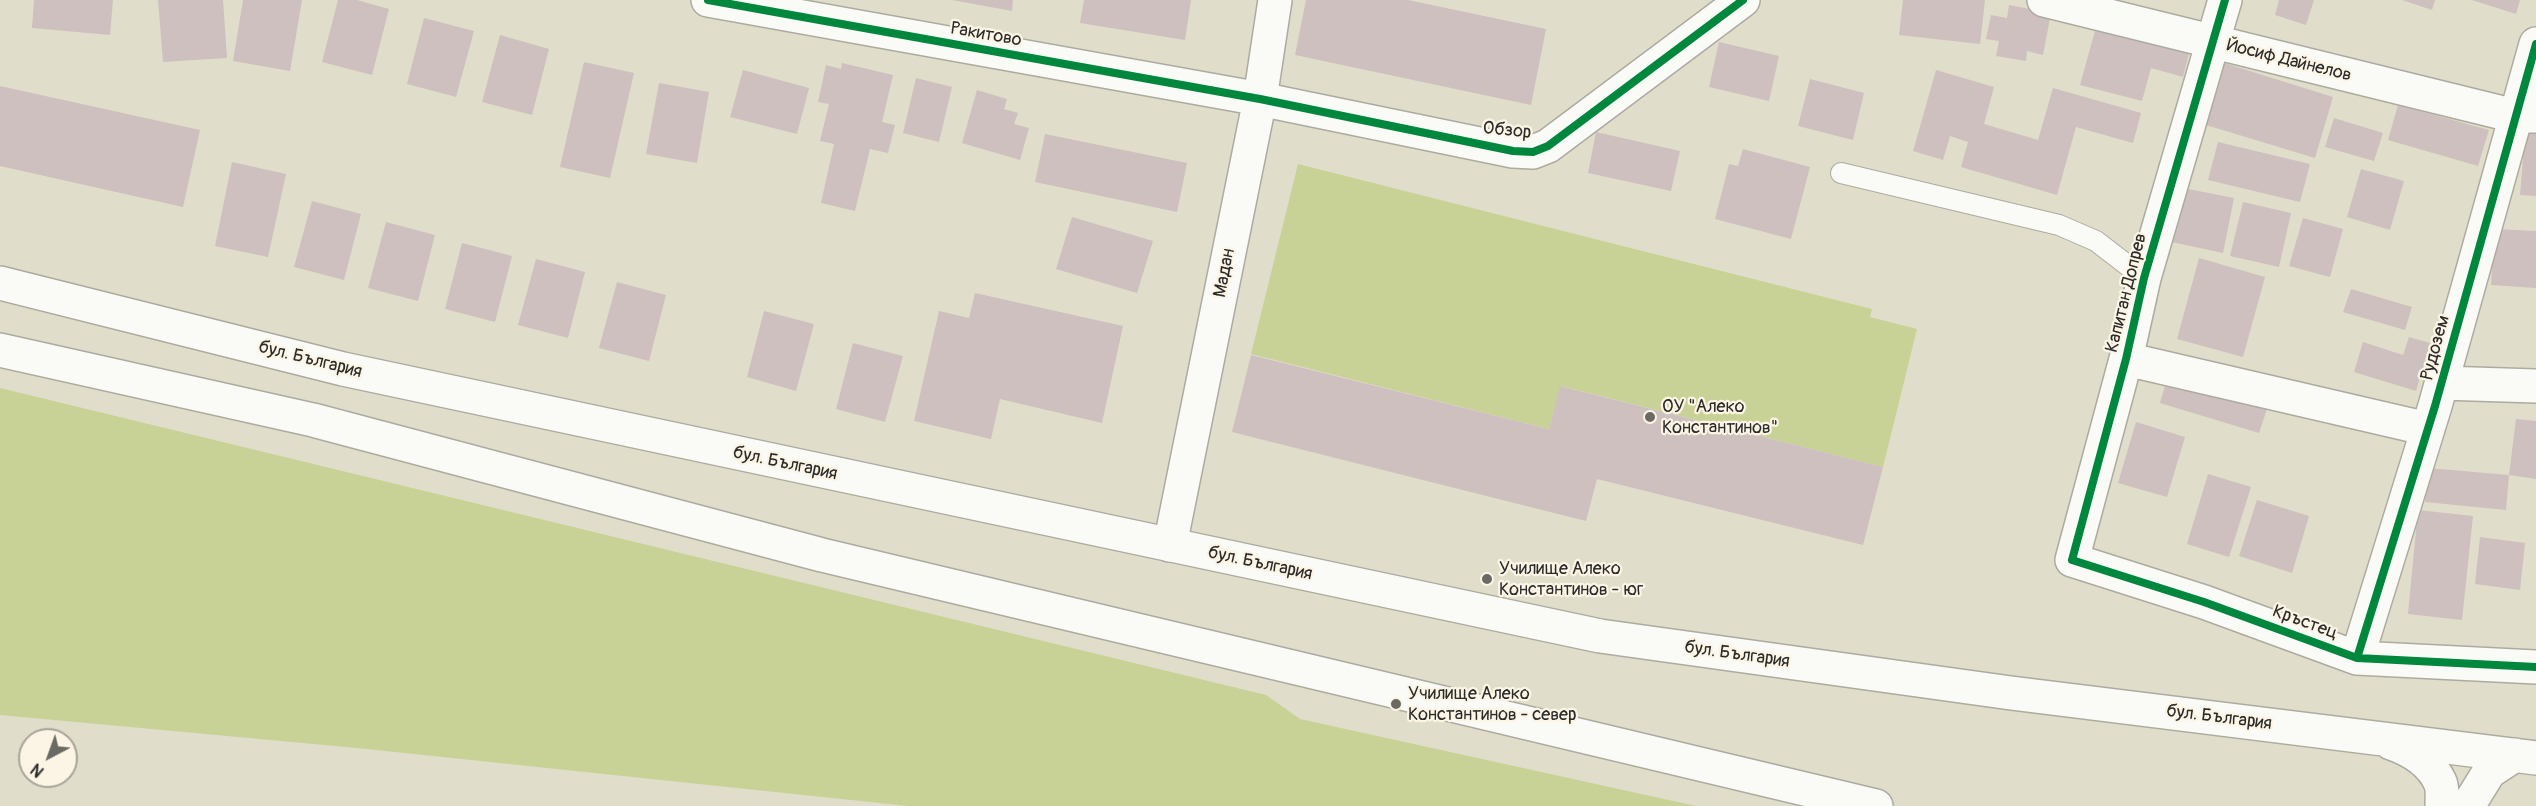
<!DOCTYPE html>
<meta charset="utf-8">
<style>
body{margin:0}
#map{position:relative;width:2536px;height:806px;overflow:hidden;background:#e0ddca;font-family:Pangolin,sans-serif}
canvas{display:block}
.north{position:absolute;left:18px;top:728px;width:60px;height:60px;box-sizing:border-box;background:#fcf5e5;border:2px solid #a8a49b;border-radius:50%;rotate:221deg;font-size:16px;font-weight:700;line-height:24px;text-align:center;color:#2b2b2b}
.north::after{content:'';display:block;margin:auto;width:21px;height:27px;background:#6a6963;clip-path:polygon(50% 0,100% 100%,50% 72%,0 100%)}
</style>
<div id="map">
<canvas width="2536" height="806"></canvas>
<div class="north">N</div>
</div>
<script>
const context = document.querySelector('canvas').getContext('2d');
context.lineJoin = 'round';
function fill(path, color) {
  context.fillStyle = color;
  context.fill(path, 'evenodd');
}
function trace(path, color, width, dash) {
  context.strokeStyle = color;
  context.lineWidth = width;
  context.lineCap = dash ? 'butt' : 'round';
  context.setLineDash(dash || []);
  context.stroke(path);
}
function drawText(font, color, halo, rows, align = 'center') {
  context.font = font + ' Pangolin,sans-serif';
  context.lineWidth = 4.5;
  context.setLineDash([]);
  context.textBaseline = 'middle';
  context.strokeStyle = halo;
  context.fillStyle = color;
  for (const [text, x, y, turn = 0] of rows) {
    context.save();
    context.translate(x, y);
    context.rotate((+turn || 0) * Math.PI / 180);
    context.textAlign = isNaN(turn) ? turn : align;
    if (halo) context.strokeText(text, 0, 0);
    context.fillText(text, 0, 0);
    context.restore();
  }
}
fill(new Path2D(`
 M1298,164L1872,309L1870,317L1917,329L1883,467L1561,386L1549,429L1251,354Z
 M0,388L1266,695L1300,719L1696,806H908L357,748L0,715Z`), '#c9d296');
fill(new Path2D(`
 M34,0H113L110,35L32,28Z
 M158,0H223L227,58L163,62Z
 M243,0H302L290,71L233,61Z
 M338,0H357L389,9L372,75L322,62Z
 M952,0H1013L1012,11Z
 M1084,0H1191L1185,40L1080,23Z
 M1306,0H1408L1546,29L1531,105L1295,55Z
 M1903,0H1985L1980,44L1899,35Z
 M2279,0H2314L2306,25L2275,15Z
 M2402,0H2435L2432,10Z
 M2472,0H2520L2516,14Z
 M2009,5L2051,13L2043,55L2027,51L2026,61L1996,56L1999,41L1986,39L1991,15L2007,18Z
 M424,18L474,31L456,97L407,84Z
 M2098,20L2191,45L2183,77L2151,68L2142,101L2080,85Z
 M500,35L549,49L532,115L482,102Z
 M1719,42L1779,56L1769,101L1709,87Z
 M584,62L634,73L610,178L560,167Z
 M842,63L893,75L882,122L895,125L888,153L870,149L855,211L821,203L834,144L820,141L829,104L818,102L826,65L841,69Z
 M2224,63L2333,97L2315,158L2206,125Z
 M743,70L809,88L797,134L730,117Z
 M1936,70L1994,87L1984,124L2038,140L2053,88L2141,113L2133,143L2076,127L2057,195L1961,167L1968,142L1950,136L1943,160L1913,151Z
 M916,78L952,87L939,142L903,133Z
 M1810,79L1864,93L1853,140L1798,126Z
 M659,83L709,92L697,163L646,154Z
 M0,86L200,130L183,207L0,166Z
 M977,90L1007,99L1004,109L1018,113L1014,124L1029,128L1020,160L962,143Z
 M2398,105L2489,130L2478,166L2388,140Z
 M2334,118L2383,133L2374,161L2325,147Z
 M2526,122L2536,123V196L2520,195Z
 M1596,132L1680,151L1671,191L1588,173Z
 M1045,134L1187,163L1177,212L1035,182Z
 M2218,142L2310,164L2300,202L2208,180Z
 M1743,149L1810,167L1791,239L1715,219L1729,164L1738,166Z
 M232,162L286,174L268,257L215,246Z
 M2361,169L2404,181L2390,230L2347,217Z
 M2183,188L2234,198L2223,253L2172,242Z
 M312,201L361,214L344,280L294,267Z
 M2243,202L2291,213L2279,267L2230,256Z
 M1072,217L1153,241L1137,293L1056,269Z
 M2303,218L2343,229L2330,277L2289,266Z
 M386,222L435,235L418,301L368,288Z
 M2494,229L2536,231V288L2491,285Z
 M462,243L512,256L495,322L445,309Z
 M2199,258L2265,277L2243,357L2177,339Z
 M536,259L585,272L568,338L518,325Z
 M617,282L666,295L649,361L599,348Z
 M2351,289L2412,307L2405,330L2343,312Z
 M975,293L1123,326L1102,423L1000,399L991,439L914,421L939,311L969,318Z
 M764,311L814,324L796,391L747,377Z
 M2409,337L2430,343L2416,391L2354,372L2363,342L2403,355Z
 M853,343L903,356L885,422L836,409Z
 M1251,355L1549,429L1560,386L1883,467L1863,545L1597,479L1586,521L1232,432Z
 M2168,375L2268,406L2259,433L2160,403Z
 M2516,419L2536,421V479L2509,475Z
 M2136,422L2185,437L2167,497L2118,483Z
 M2428,468L2509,475L2506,510L2425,502Z
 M2208,474L2251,487L2229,557L2187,544Z
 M2257,500L2309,516L2292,573L2239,556Z
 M2418,510L2473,516L2462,620L2408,614Z
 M2480,537L2525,543L2520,590L2475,584Z`), '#cec0be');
const service = new Path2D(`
 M1841,173L2059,225L2096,241L2144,278`);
const minor = new Path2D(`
 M708,0L1260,99L1513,151L1533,152L1548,146L1743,0
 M2044,0L2515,116H2536
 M2225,0L2144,278L2126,359L2072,560L2204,602L2357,658L2536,667
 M2126,359L2428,429
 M2442,383L2536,386
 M1170,545L1260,99L1275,0
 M2357,658L2435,406L2536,44`);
const trunk = new Path2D(`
 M0,283L343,369L1600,636L2011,693L2536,758
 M0,350L313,420L822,555L1876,806
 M2391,743C2411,750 2431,762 2440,782C2443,788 2442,799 2442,806
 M2468,806L2489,772L2515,755`);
trace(service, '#adaba0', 22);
trace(minor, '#adaba0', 36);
trace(trunk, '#adaba0', 36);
trace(service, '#fafaf7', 20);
trace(minor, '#fafaf7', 33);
trace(trunk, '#fafaf7', 33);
trace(new Path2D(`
 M708,0L1260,99L1513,151L1533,152L1548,146L1743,0
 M2225,0L2144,278L2126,359L2072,560L2204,602L2357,658L2536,667
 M2357,658L2435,406L2536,44`), '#00873e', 8);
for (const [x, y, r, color] of [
 [1650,417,6,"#6a6963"],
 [1487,579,6,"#6a6963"],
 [1396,704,6,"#6a6963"]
]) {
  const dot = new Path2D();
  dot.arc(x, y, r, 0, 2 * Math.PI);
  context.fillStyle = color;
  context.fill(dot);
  trace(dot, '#fcf5e5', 2);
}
drawText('18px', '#2b2b2b', '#fcf5e5', [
 ["Ракитово",986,35,10],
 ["Йосиф Дайнелов",2289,61,14],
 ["Обзор",1507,131,6],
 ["Мадан",1225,273,-79],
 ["Капитан Допрев",2127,293,-76],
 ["Рудозем",2436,348,-75],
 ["бул. България",310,360,14],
 ["бул. България",785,464,12],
 ["бул. България",1260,564,12],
 ["Кръстец",2305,623,20],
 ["бул. България",1737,655,8],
 ["бул. България",2219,718,7]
]);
drawText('18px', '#2b2b2b', '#fcf5e5', [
 ["ОУ \"Алеко",1662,407],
 ["Константинов\"",1662,428],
 ["Училище Алеко",1499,569],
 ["Константинов - юг",1499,590],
 ["Училище Алеко",1408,694],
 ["Константинов - север",1408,715]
], 'left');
</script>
